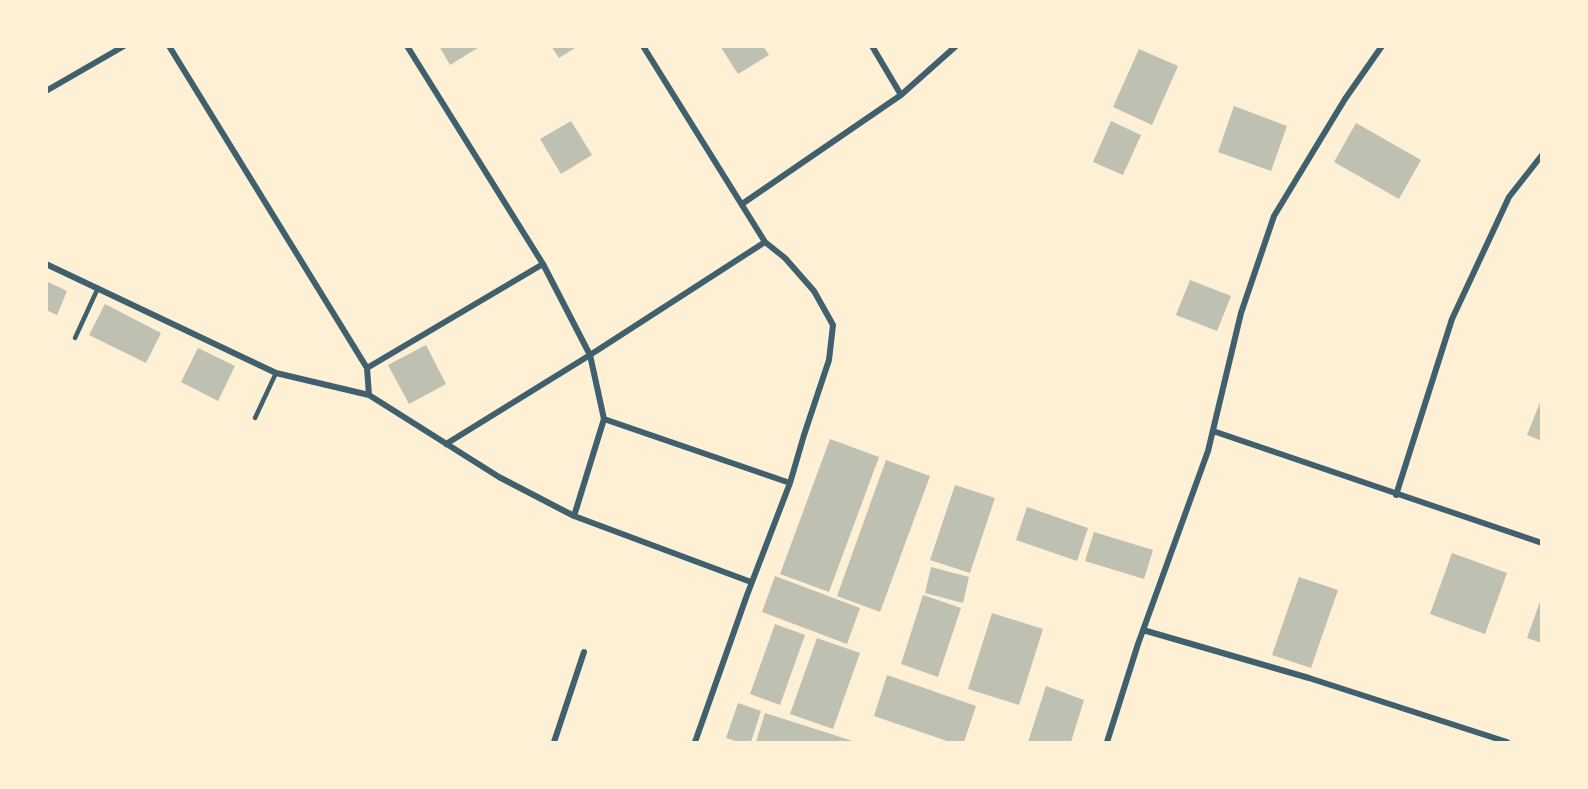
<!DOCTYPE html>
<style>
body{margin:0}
#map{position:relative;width:1588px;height:789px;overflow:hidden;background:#fdf0d5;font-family:Inter,sans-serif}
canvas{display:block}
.frame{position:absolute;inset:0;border:48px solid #fdf0d5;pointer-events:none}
</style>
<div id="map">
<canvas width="1588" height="789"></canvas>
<div class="frame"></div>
</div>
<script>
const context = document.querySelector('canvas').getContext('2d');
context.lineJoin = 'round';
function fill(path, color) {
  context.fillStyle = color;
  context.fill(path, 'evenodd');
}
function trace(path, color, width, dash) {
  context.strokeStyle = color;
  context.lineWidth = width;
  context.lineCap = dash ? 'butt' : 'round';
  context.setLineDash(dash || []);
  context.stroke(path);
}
fill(new Path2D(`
 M439,46H481L450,65Z
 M551,46H578L559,58Z
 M720,46H763L769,55L738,74Z
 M1139,49L1178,66L1152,125L1113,107Z
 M1234,106L1287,126L1271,171L1218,152Z
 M571,121L592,155L561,174L540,139Z
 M1111,121L1141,135L1123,175L1093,162Z
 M1356,123L1421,160L1399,199L1334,162Z
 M1190,280L1231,296L1217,331L1176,315Z
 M46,281L67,291L57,315L46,310Z
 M105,304L161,333L146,363L89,335Z
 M426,345L446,384L409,404L388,365Z
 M198,348L235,366L218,401L181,382Z
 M1541,400H1542V441L1527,435Z
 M830,439L879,457L829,592L780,574Z
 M886,460L930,476L880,612L837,596Z
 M955,485L995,498L970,573L930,560Z
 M1027,507L1088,528L1077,561L1016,540Z
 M1094,532L1153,550L1144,579L1085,561Z
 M1452,553L1507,573L1485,634L1430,614Z
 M931,567L969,577L963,603L925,593Z
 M775,576L860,608L847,644L762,612Z
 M1299,577L1338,590L1311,668L1272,655Z
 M923,595L961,608L938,677L901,664Z
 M1541,599H1542V643L1527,638Z
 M992,613L1043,629L1019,705L968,689Z
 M775,624L805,635L780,705L750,694Z
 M817,638L860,653L833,729L790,714Z
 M887,675L976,706L964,742H950L874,716Z
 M1046,686L1084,700L1071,742H1028Z
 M738,703L761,711L751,742H739L726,738Z
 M765,713L856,742H756Z`), '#bec0b2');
trace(new Path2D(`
 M75,338L98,288
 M255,418L276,373`), '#3f606c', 4.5);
trace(new Path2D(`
 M169,46L367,368L369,395
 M407,46L543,264L590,355L604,419L574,516
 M643,46L765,242L785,258L814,291L833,325L829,360L804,435L790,483L747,595L695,742
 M872,46L901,95
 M46,91L124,46
 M742,204L901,95L956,46
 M46,264L276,373L369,395L499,477L574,516L751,582
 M367,368L543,264
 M604,419L790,483
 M1213,431L1542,543
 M446,444L590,355L765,242
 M1396,495L1452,319L1509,197L1542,155
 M1143,630L1309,678L1507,742
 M554,742L584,652
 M1107,742L1138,644L1208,451L1241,313L1274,216L1345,99L1382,46`), '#3f606c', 6);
</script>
